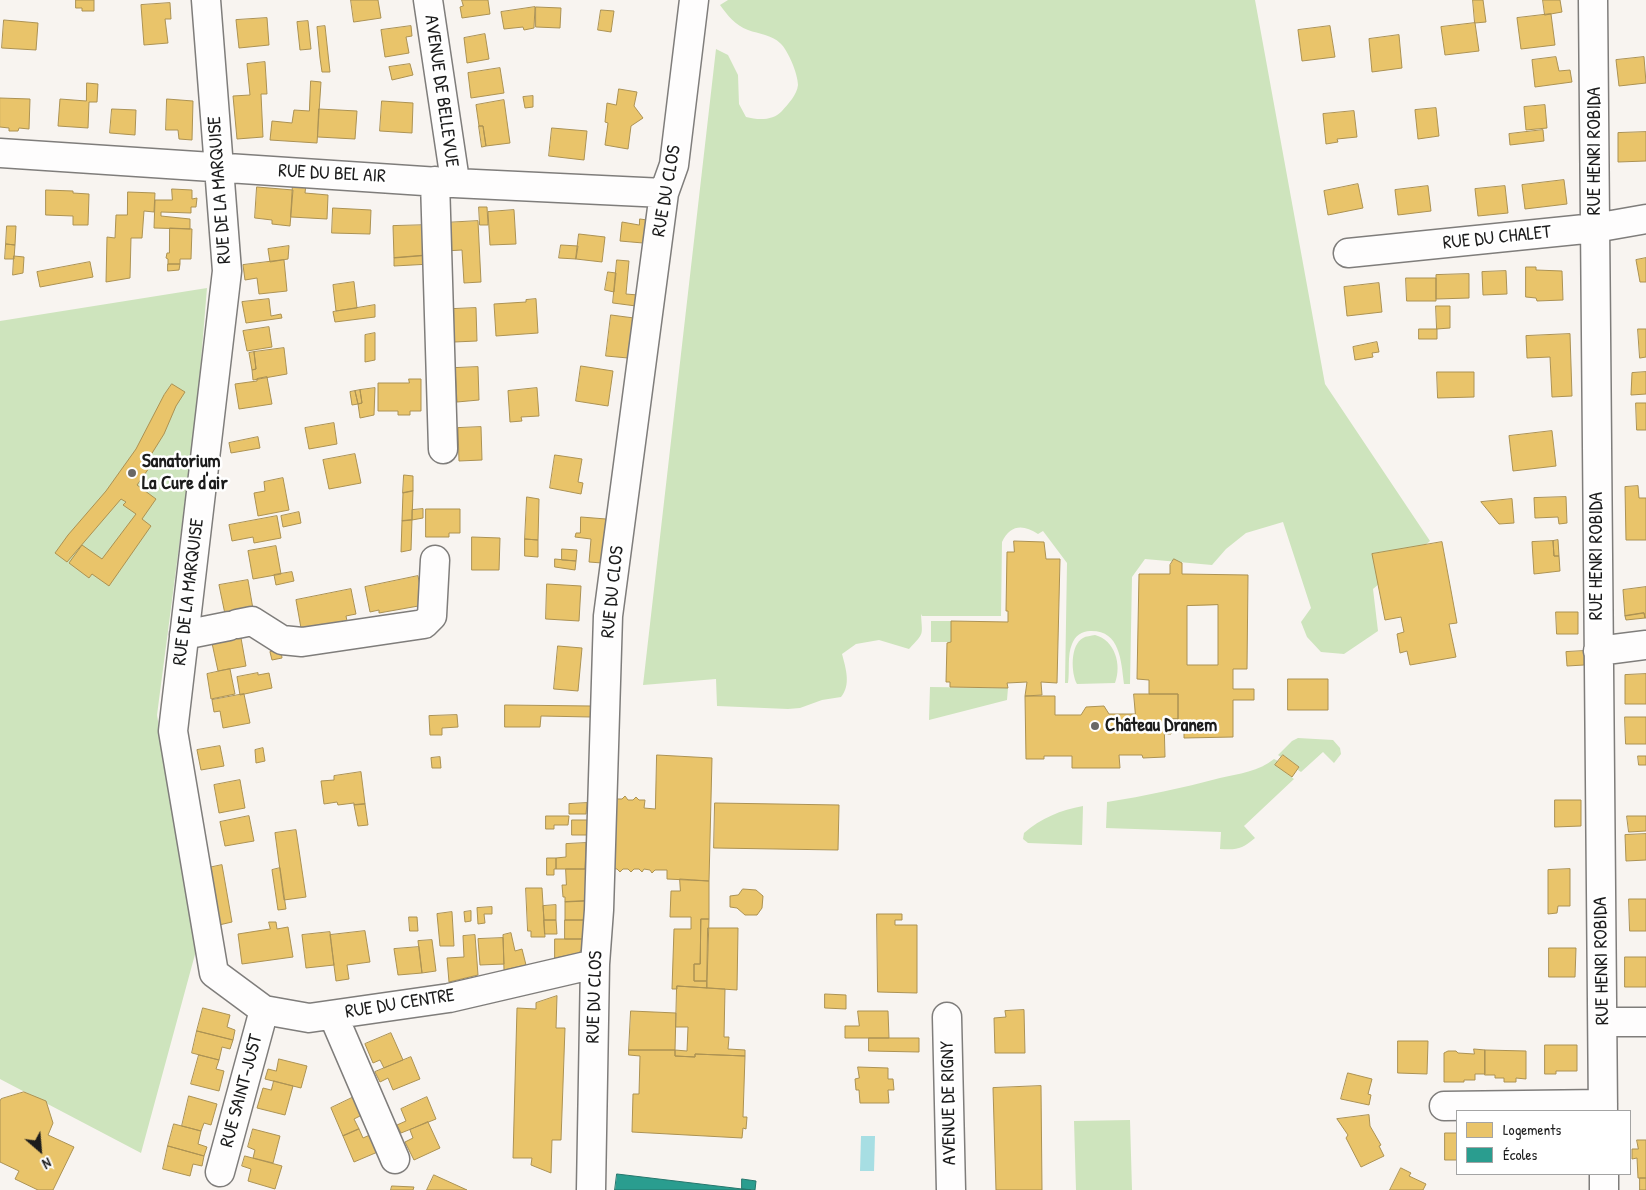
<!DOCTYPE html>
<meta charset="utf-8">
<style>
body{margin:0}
#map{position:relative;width:1646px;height:1190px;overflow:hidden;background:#f8f4f0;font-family:"Patrick Hand",sans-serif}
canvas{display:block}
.legend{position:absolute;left:1456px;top:1110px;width:175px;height:65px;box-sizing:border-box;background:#fff;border:1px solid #a4a4a4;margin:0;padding:6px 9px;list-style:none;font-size:15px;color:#1c1c1c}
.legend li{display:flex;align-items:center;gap:10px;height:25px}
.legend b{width:25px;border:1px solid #a4a4a4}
.north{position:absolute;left:15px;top:1125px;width:50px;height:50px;-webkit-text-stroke:4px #fff;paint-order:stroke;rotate:153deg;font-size:14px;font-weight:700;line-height:20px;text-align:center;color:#1c1c1c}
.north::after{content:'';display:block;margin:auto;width:18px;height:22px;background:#1c1c1c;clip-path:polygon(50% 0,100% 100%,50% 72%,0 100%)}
</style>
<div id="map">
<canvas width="1646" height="1190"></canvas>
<ul class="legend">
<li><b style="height:14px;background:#e9c46a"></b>Logements</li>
<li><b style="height:14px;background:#2a9d8f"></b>Écoles</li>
</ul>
<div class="north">N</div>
</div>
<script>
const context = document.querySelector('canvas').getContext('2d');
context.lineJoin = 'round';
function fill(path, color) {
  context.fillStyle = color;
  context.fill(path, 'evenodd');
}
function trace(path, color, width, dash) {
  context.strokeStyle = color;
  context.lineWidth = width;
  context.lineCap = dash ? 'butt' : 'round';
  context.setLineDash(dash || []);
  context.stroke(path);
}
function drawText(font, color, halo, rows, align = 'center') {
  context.font = font + ' "Patrick Hand",sans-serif';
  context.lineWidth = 5;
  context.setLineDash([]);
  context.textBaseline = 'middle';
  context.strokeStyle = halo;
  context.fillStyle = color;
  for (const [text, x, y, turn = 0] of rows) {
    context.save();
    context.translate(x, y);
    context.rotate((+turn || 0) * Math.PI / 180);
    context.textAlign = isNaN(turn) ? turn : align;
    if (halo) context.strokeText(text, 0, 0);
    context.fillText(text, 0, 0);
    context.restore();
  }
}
fill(new Path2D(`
 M728,0H1255L1325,384L1430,541L1373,589L1378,631L1344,654L1321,652L1307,637L1301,622L1311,608L1283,522L1246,533L1226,549L1212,565L1145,559L1132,577L1130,684H1124C1121,660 1120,630 1090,631C1082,631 1075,636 1072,644C1067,656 1070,670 1068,683H1065L1067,563L1043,531L1038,534C1023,524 1010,525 1002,542L1001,616H922L921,614C922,636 925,632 909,649L879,640L856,644L842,654C846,669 851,685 841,697L822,700L800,708L788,709L717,706L716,679L643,685L716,49L728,55L738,75L739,104L746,117C758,120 773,121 782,111C788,104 797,95 798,85C798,74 788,50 780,43C772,35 759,34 748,30C735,25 728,16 720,5Z
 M207,288L197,409L157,715L197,947L141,1153L0,1079V321Z
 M931,621H951V642H931Z
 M1095,635C1115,640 1122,665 1115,683L1077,684C1071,673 1070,645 1083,638C1086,636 1091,636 1095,635Z
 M930,687L1008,688L1007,700L929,720Z
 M1298,738L1333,740L1340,748L1341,754L1334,763L1323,752L1301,772L1298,770L1299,767L1283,755L1281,757L1278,755L1292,741Z
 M1274,759L1278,761L1276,765L1294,779L1244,826L1255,838C1242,849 1238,850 1220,849L1221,832L1106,828L1107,802C1145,796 1182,788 1220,778C1238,774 1260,771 1274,759Z
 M1083,806L1082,845L1028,843L1023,839L1024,833C1041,818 1061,810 1083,806Z
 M1130,1120L1132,1190H1076L1074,1121Z`), '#cee4bd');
fill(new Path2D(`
 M861,1136H875L874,1171H860Z`), '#a7dee3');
const homes = new Path2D(`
 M76,0H94V11H82V8H76Z
 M351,0H378L381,18L354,22Z
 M462,0H488L490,14L462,18L460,7L463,6Z
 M1473,0H1483L1486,22L1475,23Z
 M1543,0H1560L1562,12L1545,15Z
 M170,3L171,19H165L168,43L144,45L141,5Z
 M535,7L534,28L524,30L523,27L504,29L501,12Z
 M536,7L561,8L560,28L536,27Z
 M601,10L614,11L611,32L598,30Z
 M1551,14L1555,45L1521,49L1517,18Z
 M267,18L269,45L239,48L236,20Z
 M4,20L38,23L36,50L2,48Z
 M308,21L311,49L300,50L297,22Z
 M1475,23L1479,51L1445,55L1441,27Z
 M325,26L330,72H322L320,58L317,27Z
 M411,26L412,36L406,37L409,53L385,57L381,30Z
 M1330,26L1335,57L1302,61L1298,30Z
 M485,34L489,59L467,63L464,38Z
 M1399,35L1402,68L1372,72L1369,39Z
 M1556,57L1559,71L1570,70L1572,82L1535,87L1532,60Z
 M1644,57L1646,83L1619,86L1616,60Z
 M265,62L267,94H261L263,137L237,139L233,96L250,95L247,64Z
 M410,64L413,75L392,80L389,67Z
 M500,68L504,93L471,98L468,73Z
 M311,81L321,82L317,143L270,140L272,121L292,123L294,110L309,111Z
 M87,83L98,84L97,102H89L88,128L58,126L60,99L86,101Z
 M619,89L637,92L634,106L643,118L631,126L628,149L605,145L608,123L605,122L607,103L616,105Z
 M533,96V107L525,108L523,97Z
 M0,98L30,99L29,129L19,128L18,131H9V128L0,127Z
 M167,99L193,101L192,140L179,139L178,130H166Z
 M504,100L510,143L486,146L483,126H479L476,105Z
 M382,101L413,103L412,133L380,131Z
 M1545,105L1547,128L1526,130L1524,107Z
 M1436,108L1439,136L1418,139L1415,110Z
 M112,109L136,110L135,135L110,133Z
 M319,109L357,111L355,139L318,137Z
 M1354,111L1357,137L1337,139L1338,142L1326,144L1323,114Z
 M479,126H483L486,146L482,147Z
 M552,128L587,131L584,160L549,156Z
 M1543,130L1544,141L1510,145L1509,134Z
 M1646,132V161L1618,162V133Z
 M1564,180L1567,204L1525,209L1522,185Z
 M293,183L306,184L305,193L328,195L327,219L291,217Z
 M1358,184L1363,208L1328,215L1324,191Z
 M1428,186L1431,211L1398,215L1395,190Z
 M1505,186L1508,213L1478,216L1475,189Z
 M257,187L293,190L290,226L272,224V220L255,218Z
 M172,189L192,190V199L197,198L196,207H191V213L161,212V216L190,219V229L154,228L155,200H172Z
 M46,190L73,191V193L89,194L88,225H73V216L46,215Z
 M128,192L155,193L154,212L144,211L142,238H131L130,278L106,282L107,237L115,238L116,215H127Z
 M479,207H487L488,225H480Z
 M333,208L371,210L370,234L332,233Z
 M514,210L516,244L490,245L488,212Z
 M640,219L647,220L643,243L620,241L622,222L639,225Z
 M478,221L481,282L464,283L462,250L444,251L443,223Z
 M430,225L431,255L394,258L393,226Z
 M7,226H16L15,245L6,244Z
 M170,228L192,229L191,259H180V264H168V259L166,258L167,253H169Z
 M579,234L605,237L602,262L576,259Z
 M6,244L15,245L14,259H5Z
 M561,245L578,246L576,259L559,258Z
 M289,246L288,259L270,262L268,249Z
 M431,255V264L394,266V258Z
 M14,256L24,257L23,273L13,275Z
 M1646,258V282H1640L1636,260Z
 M284,260L287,291L259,294L257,278L245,280L243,265Z
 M617,260L629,261L626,294L638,295L636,306L613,303Z
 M90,262L93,277L40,287L37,272Z
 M168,264H180L179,270L168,271Z
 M1526,267H1536V270L1562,271L1563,300L1537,301L1536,298L1526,297Z
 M1506,271L1507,294L1483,295L1482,272Z
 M608,272L616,273L614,292L605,290Z
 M1469,274V298L1436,299V275Z
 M1406,278H1436V301H1407Z
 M354,282L357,308L336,311L333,285Z
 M1379,283L1382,312L1347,316L1344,287Z
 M269,299L271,316L281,314L282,318L246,323L242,302Z
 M536,299L538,333L496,336L494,304L526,302V300Z
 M375,305V317L335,322L333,312Z
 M1436,306H1450V328L1437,329Z
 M476,308L477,341L454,342L453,309Z
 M611,315L634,318L628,358L606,356Z
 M269,327L272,347L247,351L243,331Z
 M1419,329H1437V339H1419Z
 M1638,329H1646V357L1640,358Z
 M375,333V360L365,362V335Z
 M1570,334L1572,396L1552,397L1550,357L1527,358L1526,336Z
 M1377,342L1379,352L1372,353L1373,357L1355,360L1353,347Z
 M284,348L287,374L253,380L252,370L256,369L254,352Z
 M254,352L256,369L252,370L249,353Z
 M581,366L613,371L608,406L576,401Z
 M478,367L479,400L457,402L455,368Z
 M1437,372H1474V397L1438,398Z
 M1646,372V394L1631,395L1632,373Z
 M267,377L272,404L239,409L235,384L257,381V379Z
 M409,379H421V411H410V415H398V411H378V383H409Z
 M172,384L185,392L176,406L164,434L149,458L154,461L137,485L156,499L142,519L151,526L109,586L92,574L89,578L69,563L82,545L102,559L136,514L123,505L126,502L121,499L67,562L55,553L68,535L106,491L136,449L164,395Z
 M375,388L374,415L360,418L358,404L362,403L360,390Z
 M537,388L539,416L521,417L522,421L510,422L508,391Z
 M360,390L362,403L358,404L355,391Z
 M355,391L358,404L352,405L350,392Z
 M1636,403H1646V430H1637Z
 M334,423L337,444L309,449L305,428Z
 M481,427L482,460L459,461L458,428Z
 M1552,431L1556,466L1513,471L1509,436Z
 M258,437L260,448L231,453L229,443Z
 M355,454L361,483L329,489L323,460Z
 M555,455L582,459L578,482L583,483L581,494L550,488Z
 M404,475L413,476V491L403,493Z
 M283,478L289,510L258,516L254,493L265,491L264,482Z
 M1638,486L1639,498H1646V540H1626L1625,487Z
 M413,491L412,520L402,521L403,493Z
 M527,497L539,499L538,540L525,539Z
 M1566,497L1567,523L1559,524L1558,517L1535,518L1534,498Z
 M1512,499L1514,523L1499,524L1481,502Z
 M423,509V518L412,520V510Z
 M426,509H460V533H449V537H426Z
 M299,512L301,523L283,527L281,516Z
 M277,516L281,538L254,543L253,537L232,541L229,525Z
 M581,517L606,519L602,563L589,562L591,539L575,537L576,533H580Z
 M412,520L411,550L401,552L402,521Z
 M472,537L500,538L499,570H472Z
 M525,539L538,540V557L525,556Z
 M1558,540L1559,556H1554L1553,541Z
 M1014,541L1044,542L1046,559H1060L1057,683L1041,682L1042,695L1025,696L1027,682L1007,683L1008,688L950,687V682H946L947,643L951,642V621L1008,622V611H1006L1007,552H1014Z
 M1553,541L1554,556H1559L1560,571L1534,574L1532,542Z
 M1442,542L1457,623L1449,624L1456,657L1410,665L1407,651L1400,653L1397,634L1404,632L1401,617L1385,620L1372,554Z
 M276,546L281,574L253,579L248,551Z
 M562,549L577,550L576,561L562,560Z
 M555,559L576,561L575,570L555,567Z
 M1174,559L1182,563V574L1248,575L1247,669H1233V689H1254V700H1233V737L1184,738V729H1171V734H1164V719H1178V694H1149V680L1137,679L1139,574H1170V565ZM1218,605V665H1187V606Z
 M292,572L294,581L276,585L274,575Z
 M418,576L424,605L379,613V610L370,612L365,587Z
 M248,580L253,609L225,614L219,585Z
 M547,584L581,586L579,621L546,619Z
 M1646,587V618H1645L1644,613L1625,616L1623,590Z
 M351,589L356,614L346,616L347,621L301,628L296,600Z
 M1556,612H1578V634H1557Z
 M1644,613L1645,618L1626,620L1625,616Z
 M241,638L246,666L218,671L212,643Z
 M558,646L582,648L578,691L554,689Z
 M281,650L282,658L272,660L270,652Z
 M1584,651V665L1567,666L1566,652Z
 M230,669L235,694L211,699L207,674Z
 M258,673V675L269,673L272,688L240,695L237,677Z
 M1646,674V704H1625V675Z
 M1288,679H1328V710H1288Z
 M244,694L250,723L223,728L220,711L214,712L212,700Z
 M1134,694H1178V719H1164L1165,757L1143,758L1142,755H1119L1120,768H1072V756H1044V759H1026L1025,696H1055V715H1081L1086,707L1104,706L1109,714H1135Z
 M505,705L591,706V717L541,716L540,727H505Z
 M457,715L458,727L442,728V735H430L429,716Z
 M1625,717H1646V744H1626Z
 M220,746L224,766L201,770L197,750Z
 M263,748L265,761L256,763L255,750Z
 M657,755L712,758L709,881L667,879V870H655L652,873L650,870L644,869L642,872L639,869H634L631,872L628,869H623L620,872L617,869L611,868L615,796L618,799H622L625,796L628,800H633L636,797L639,800H645L644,808L655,809Z
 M1283,755L1299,767L1292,777L1275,765Z
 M1638,756H1646V765H1639Z
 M440,757L441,768H432L431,758Z
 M361,772L365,804L354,805V803L338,805L337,802L324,804L321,781L334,780V776Z
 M240,780L245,808L219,813L214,785Z
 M1555,800H1581V826L1555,827Z
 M587,803L586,814H569V804Z
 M715,803L839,805L838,850L714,848Z
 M365,804L368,825L358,826L354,805Z
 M249,816L254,841L225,846L220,822Z
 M546,816H569L568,825H554V829H546Z
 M1627,816H1646V831L1629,832Z
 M572,820H587V835H572Z
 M296,830L306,897L284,900L275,833Z
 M1646,834V860L1626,861L1625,835Z
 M586,843L585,869H556V858L566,857V844Z
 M547,858H556V869H554V875H547Z
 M222,865L232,922L219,925L208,868Z
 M280,868L286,909L278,910L272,870Z
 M566,869H587L586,901L565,902V897H563L562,885H566Z
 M1570,869V906H1558L1557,913L1548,914V870Z
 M680,879L709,881V919H701L700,964H694V981H707V988L677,986V989H672L674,929H691V917H670L671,891H680Z
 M526,888H542L545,937H531V931H528Z
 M743,889L756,890L763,896L762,908L757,915H745L737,908L730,907V896L738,895Z
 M1629,899H1646V931H1630Z
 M586,901V920H565V902Z
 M556,905V920H544L543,906Z
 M492,907V914H484L485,923L478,924L477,908Z
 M471,911V921L465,922L464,912Z
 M452,912L454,946H440L437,914Z
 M877,914H902V920H895V925H917V993L878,992Z
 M409,917H417L418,931H410Z
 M701,919H709L707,981H694V964H700Z
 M544,920H556L557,934H545Z
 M565,920H586L585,939H565Z
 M269,922H276L277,929L288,927L293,957L242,964L238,934L270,929Z
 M708,928H738L737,990L707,988Z
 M365,931L370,962L347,965L349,979L336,981L330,935Z
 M330,932L334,965L306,968L302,935Z
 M511,933L515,951L522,949L526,965L504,970L503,935Z
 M475,935L478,975L449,982L447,958L464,957L463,936Z
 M503,938L504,964L480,965L478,939Z
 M555,939H585V945L579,953L555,958Z
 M432,940L436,971L422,973L418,941Z
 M419,947L422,973L398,975L394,949Z
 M1549,948H1576L1575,977H1549Z
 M1625,957H1646V987H1625Z
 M677,986L725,989L724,1037H729L728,1049L745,1050V1056L695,1054V1057L675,1056V1050L687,1051L688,1027H676Z
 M825,994L846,995V1009L825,1008Z
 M557,996L556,1028H565L561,1140H552L551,1173L531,1165L532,1158H513L517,1008L536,1009V1003Z
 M203,1008L230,1015L227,1027L235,1030L233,1040L197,1031Z
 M1024,1010L1025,1053H995L994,1018L1006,1017L1005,1011Z
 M631,1011L676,1013L675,1050H629Z
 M858,1011H888L889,1038H845V1026H859Z
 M197,1031L233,1040L230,1049L222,1047L219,1060L192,1053Z
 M391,1033L403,1060L384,1068L380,1060L373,1063L365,1044Z
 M869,1038H919V1052L869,1051Z
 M1398,1041H1428L1427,1074L1398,1073Z
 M1545,1045H1577V1071H1556V1074H1545Z
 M1474,1049L1485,1050V1074H1475V1080H1464V1082H1444V1053L1448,1051H1456L1458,1053L1474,1054Z
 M629,1050H675V1056L695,1057V1054L745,1056L743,1117H747L746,1129L743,1128L742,1138L632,1132L633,1094H639L640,1056L629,1055Z
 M1485,1050L1526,1051V1079L1516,1078V1082H1504V1078H1495V1075H1485Z
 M199,1055L219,1060L216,1069L224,1071L219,1091L191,1084Z
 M411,1057L420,1079L393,1090L388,1078L380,1082L375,1072Z
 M279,1059L307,1066L301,1088L265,1079L268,1069L276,1071Z
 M858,1067L888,1068V1079H893L894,1090H888L889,1103H860L859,1090H856L855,1079L859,1078Z
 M1348,1073L1372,1079L1368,1094L1371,1095L1369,1105L1341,1099Z
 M274,1081L293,1086L285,1115L257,1108L263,1088L271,1090Z
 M1041,1086L1042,1190H996L993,1088Z
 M24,1092L46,1101L53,1123L48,1135L74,1147L53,1190H38L15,1179L19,1171L0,1162V1101L1,1099Z
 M189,1096L217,1104L211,1125L204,1123L201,1131L182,1126Z
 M356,1096L364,1114L354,1119L359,1129L343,1136L331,1108Z
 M427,1097L436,1119L401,1133L397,1125L406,1121L401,1109Z
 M1369,1115L1370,1126L1381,1145L1379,1146L1384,1156L1361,1167L1346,1138L1348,1135L1337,1119Z
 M428,1122L440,1148L414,1160L405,1142L413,1138L410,1130Z
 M174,1124L201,1131L198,1144L207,1147L204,1156L168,1146Z
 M253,1129L280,1136L273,1163L253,1158L255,1150L248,1147Z
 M359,1129L363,1138L372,1134L380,1151L354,1162L343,1136Z
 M1445,1133H1457V1160H1445Z
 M1637,1140H1646V1178H1638L1637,1158L1632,1159V1149H1638Z
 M168,1146L204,1156L202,1166L193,1164L190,1176L163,1169Z
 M245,1156L282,1166L275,1189L248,1181L251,1169L242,1166Z
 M1401,1168L1411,1173L1409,1176L1426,1184L1423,1190H1390Z
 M434,1175L467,1190H427Z
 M1640,1178H1646V1190H1640Z
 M392,1186L414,1187L413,1190H391Z`);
fill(homes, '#e9c46a');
trace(homes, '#ac9253', 1);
const schools = new Path2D(`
 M617,1174L742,1189L751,1190H615Z
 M742,1179L756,1181L755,1190L742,1189Z`);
fill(schools, '#2a9d8f');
trace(schools, '#26766c', 1);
const minor = new Path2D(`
 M206,0L227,271L173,731L214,973L264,1010L309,1018L449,998L595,964
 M428,0L454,174V183
 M1593,0L1603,1111
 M0,153L454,183L664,193
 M435,181L443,449
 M1348,253L1595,228L1646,219
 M237,624L252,621L282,640L302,642L424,624L432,616L435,560
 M184,635L229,626
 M1598,651L1646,645
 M333,1015L395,1159
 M947,1017L951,1190
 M1603,1022H1646
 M1444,1106L1603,1104
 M220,1172L264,1010
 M1604,1174V1190
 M591,1190L595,964L599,910L608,616L664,193L674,165L694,0`);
trace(minor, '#7f7d7b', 31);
trace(minor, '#fefdfd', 28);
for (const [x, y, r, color] of [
 [132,473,5,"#696866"],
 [1095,726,5,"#696866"]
]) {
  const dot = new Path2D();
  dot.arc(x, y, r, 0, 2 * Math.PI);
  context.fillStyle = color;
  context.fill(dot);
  trace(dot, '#fff', 2);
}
drawText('19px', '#1c1c1c', '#fff', [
 ["AVENUE DE BELLEVUE",441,91,82],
 ["RUE HENRI ROBIDA",1595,151,-90],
 ["RUE DU BEL AIR",332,174,3],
 ["RUE DE LA MARQUISE",220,190,-94],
 ["RUE DU CLOS",667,191,-80],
 ["RUE DU CHALET",1497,238,-6],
 ["RUE HENRI ROBIDA",1597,556,-90],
 ["RUE DE LA MARQUISE",189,592,-83],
 ["RUE DU CLOS",613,592,-84],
 ["RUE HENRI ROBIDA",1602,961,-91],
 ["RUE DU CLOS",595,997,-88],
 ["RUE DU CENTRE",400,1004,-9],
 ["RUE SAINT-JUST",242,1091,-75],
 ["AVENUE DE RIGNY",949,1103,-91]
]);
drawText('bold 19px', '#1c1c1c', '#fff', [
 ["Sanatorium",142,462],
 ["La Cure d'air",142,484],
 ["Château Dranem",1105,726]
], 'left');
</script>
